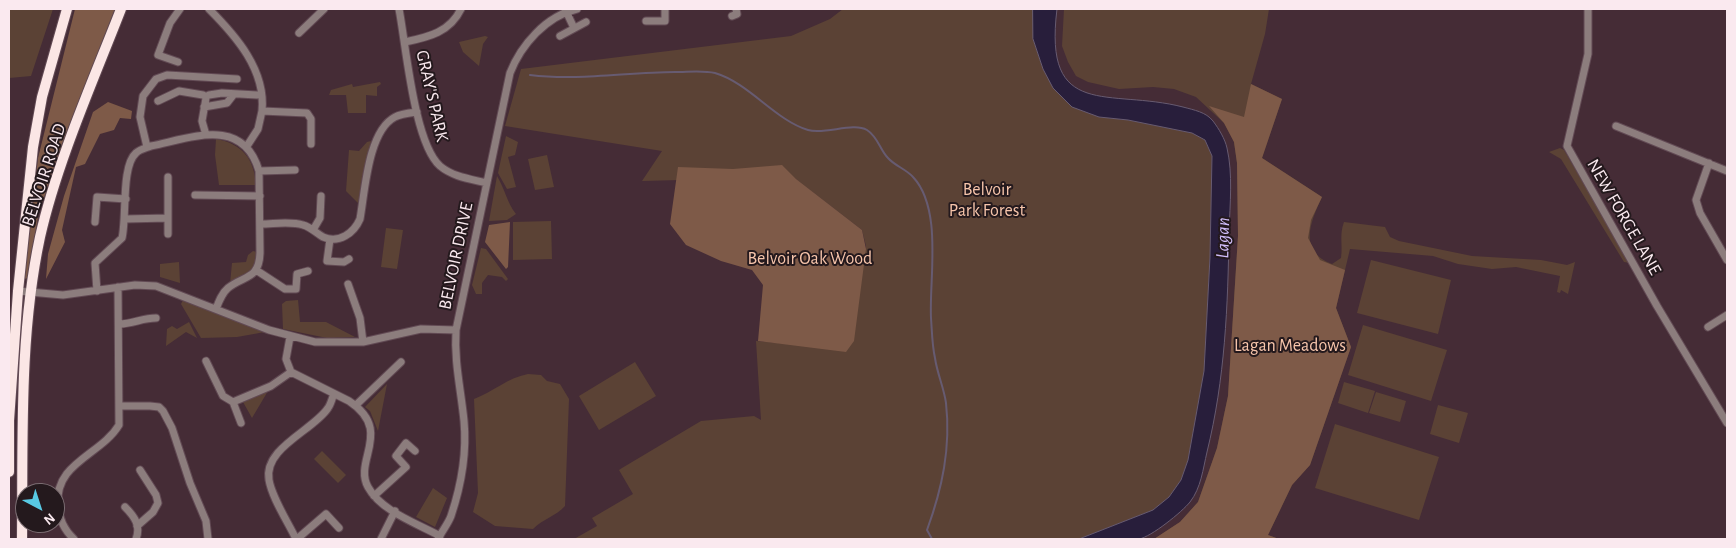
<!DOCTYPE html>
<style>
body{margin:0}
#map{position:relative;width:1736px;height:548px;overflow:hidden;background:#452c36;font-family:"Alegreya Sans",sans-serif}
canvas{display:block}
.frame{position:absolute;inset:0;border:10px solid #fae9ef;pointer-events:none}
.north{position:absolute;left:15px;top:483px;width:50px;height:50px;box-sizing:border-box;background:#24191d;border:1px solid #7a6c71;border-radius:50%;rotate:140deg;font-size:14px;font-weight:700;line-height:20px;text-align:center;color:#fae9ef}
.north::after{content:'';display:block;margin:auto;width:18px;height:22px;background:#58c9e3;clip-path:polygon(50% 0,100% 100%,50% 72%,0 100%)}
</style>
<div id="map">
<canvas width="1736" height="548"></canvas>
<div class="frame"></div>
<div class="north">N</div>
</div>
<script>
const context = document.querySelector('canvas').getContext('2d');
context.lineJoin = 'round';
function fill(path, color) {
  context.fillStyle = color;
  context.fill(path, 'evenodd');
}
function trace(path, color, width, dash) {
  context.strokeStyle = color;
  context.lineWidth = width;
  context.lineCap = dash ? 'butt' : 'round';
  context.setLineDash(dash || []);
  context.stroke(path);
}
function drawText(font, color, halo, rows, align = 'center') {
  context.font = font + ' "Alegreya Sans",sans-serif';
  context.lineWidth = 4;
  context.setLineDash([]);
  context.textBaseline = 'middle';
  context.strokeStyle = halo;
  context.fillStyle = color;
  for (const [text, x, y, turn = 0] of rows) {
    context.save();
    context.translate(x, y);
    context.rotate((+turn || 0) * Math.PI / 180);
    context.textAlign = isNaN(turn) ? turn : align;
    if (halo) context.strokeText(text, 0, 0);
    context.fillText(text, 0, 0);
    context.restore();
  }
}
fill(new Path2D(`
 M9,9H53L31,76L9,78Z
 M843,9H1033V39L1043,69L1099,117L1128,120L1192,133L1205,140L1212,156L1210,257L1204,371L1188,460L1181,480L1169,497L1153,510L1079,539H574L597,526L592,518L633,494L619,470L622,468L701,421L754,416L761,420L756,341L846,349L851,343L866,246L862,230L793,177L642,181L662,151L505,126L521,69L791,36L830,19Z
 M1064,9H1269L1265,34L1251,84L1282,99L1262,158L1322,197C1310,223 1298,251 1332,264L1341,258C1343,245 1339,235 1344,222L1385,227L1390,237L1399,241L1472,256L1541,260L1567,265L1575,262L1568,294L1561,290L1560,293L1557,292L1560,276L1516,267L1492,269L1458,264L1433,256L1350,249L1336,308L1351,347L1310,465L1292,485L1268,535L1279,539H1154L1180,522L1198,502L1217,448L1228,396L1238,236L1237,163L1234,142L1224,123L1196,97L1174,89L1153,87L1119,89L1088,82L1076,76L1068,62L1062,46Z
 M485,36L488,37L483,44L479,66L463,52L459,42Z
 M380,82L381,84L377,87V96L366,95V113H348L346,95H329L331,90L352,84L353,87Z
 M506,136L518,142L515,155L508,157L516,187L507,189L498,173Z
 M216,139C243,144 254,159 256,185H219L215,155Z
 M371,141L359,204L346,191L349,150L359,151L367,142Z
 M1560,148L1564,150L1630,263L1624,262L1561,159L1549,152Z
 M547,155L554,187L535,190L528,159Z
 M497,176C505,189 507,203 516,214L507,220L489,221Z
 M551,221L552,259L513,260V222Z
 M386,228L403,230L397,269L381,267Z
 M481,248L486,249L508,279L506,281L502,277L488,275L482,283V294H476L472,285Z
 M253,251L257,252C256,272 245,275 230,284L232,263L246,262L248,255Z
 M1371,260L1451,280L1438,334L1357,313Z
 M179,262L180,283L160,277V264Z
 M183,300L265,332L237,337L201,338L181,304Z
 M298,300L300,322H326L355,337L327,338L283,329L282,304L286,301Z
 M189,322L197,338L186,332L166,346L167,329L172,326L177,329Z
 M1363,325L1447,350L1431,401L1348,375Z
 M635,362L656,396L599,430L579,396Z
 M528,374L541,375L547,381L560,384L569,399L565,506C556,516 543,519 533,529L495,526L473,512L478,493L474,399C493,392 507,378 528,374Z
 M1344,382L1375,391L1368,413L1338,403Z
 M387,384L378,431L370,411L365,407Z
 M268,391L252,418L243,402Z
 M1376,392L1406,401L1400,422L1369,413Z
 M1438,405L1468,413L1459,443L1430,434Z
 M1335,424L1439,457L1419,520L1315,488Z
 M322,451L346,475L338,483L314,459Z
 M433,488L447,498L435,527L416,517Z`), '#5b4235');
fill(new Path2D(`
 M75,9H115L39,211L28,278L24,279L38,158Z
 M1251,84L1282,99L1262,158L1322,197L1311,220L1308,238L1320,260L1345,270L1336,308L1351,347L1310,465L1292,485L1268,535L1279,539H1154L1180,522L1198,502L1217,448L1228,396L1238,236L1237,163L1234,142L1224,123L1209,106L1244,117Z
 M108,102L132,111L131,119L120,118L114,130L100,134L85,164L76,167L62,230L65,242L46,279L48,254L64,196L93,112Z
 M782,165L796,179L862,230L866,249L854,341L846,352L758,341L763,285L752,270L721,261L686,245L670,224L678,167L733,169Z
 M510,222L508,267L506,269L485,242L489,225Z`), '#7e5a48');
const water = new Path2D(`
 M1033,9H1057C1043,121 1109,88 1183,107C1194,110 1206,112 1213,121C1219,129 1225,139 1227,148C1233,174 1230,204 1229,231C1228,306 1225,379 1207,452C1203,469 1201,488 1190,502C1182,512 1151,537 1139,539C1120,543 1098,539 1079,539L1153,510L1169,497L1181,480L1188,460L1204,371L1210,257L1212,156L1205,140L1192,133L1128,120L1099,117L1072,107L1053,88L1043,69L1033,39Z`);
fill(water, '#281e3b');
trace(water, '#675b71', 1);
trace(new Path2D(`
 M530,75C579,81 627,72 675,72C688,72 703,70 715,73C749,83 775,120 808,130C825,135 853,122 867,130C878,137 880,150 888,158C895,166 906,169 913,177C943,209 929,279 931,318C932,331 932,345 935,358C937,373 944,388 946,403C951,448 942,489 927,530L932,539`), '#675b71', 2);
const minor = new Path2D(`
 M209,9C236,36 266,70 262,111
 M399,9C406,45 414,143 440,166C453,177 471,179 487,183
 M565,9L574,28
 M1588,9V54L1567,146L1657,306L1727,423
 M732,16L737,14L736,9
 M646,21H665V9
 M299,33L324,9
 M560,36L586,22
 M405,42C429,37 450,32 461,9
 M178,62L158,55L170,23L180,9
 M209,95L222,93L257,95
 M158,101L179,91L203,95
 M204,107L227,103L234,94
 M1616,126L1727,171
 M206,135L202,121L206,98
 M247,146L258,129L262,111L307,113L311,119V144
 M147,147L140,117L143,96L156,79L167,75L237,79
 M1709,163L1696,200L1700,213L1727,260
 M259,171L295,170
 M168,177V234
 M195,195L260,196
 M125,219L168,218
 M95,222L97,197L126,199
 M261,224C274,224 291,221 303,225C311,227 316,233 323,237C339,244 354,233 360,219C365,191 368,131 395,117C401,114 410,113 417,112
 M313,230L320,218L321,196
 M330,239L327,261L344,262L349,259
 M256,270L285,289H296L297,274L308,271
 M348,284L360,318L363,342
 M18,291L63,295L135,285L156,286L269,330L315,342H363L421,329L456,330
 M97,291L95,263L122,238C127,217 121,166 136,153C140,149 146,148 151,146C191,138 243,116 259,171L260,253C259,280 244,275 228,288C222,293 219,301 216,309
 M119,324C133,324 142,318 156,318
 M1708,327L1727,315
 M290,337L286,359L291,372L349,401C394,431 353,460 368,487C381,511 416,523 440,536
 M206,361L223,396L233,402L271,386L291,372
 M233,402L241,423
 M356,405L401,362
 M119,406H150L159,407L163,411L172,428L190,483L206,521L208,539
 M374,496L406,467L396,456L406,443L415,451
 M125,507C135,517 141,526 136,539
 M137,526L153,512L158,503L156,495L140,470
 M74,539C64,530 59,519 58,505C54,463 101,455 119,425L118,287
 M296,539C288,522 272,498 269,480C263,448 314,430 328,408C331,404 332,398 334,394
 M297,539L326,514L339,528
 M381,539L395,511
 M438,539C442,531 448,524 451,516C461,486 467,453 464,421C461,390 454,362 456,330L510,73C521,45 546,16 577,9`);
const highway = new Path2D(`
 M9,472V421L18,291L33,147L42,97L67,9
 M22,539C23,439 19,335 40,237C57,162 93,81 121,9`);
trace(minor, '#624a54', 9);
trace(highway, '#624a54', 12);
trace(minor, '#8c7d7d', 7);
trace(highway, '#fbe6e5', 10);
drawText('18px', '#fae9ef', '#24191d', [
 ["GRAY'S PARK",432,96,77],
 ["BELVOIR ROAD",44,175,-72],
 ["NEW FORGE LANE",1624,217,60],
 ["BELVOIR DRIVE",456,256,-78]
]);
drawText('18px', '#f7c5ab', '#24191d', [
 ["Belvoir",987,190],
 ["Park Forest",987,211],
 ["Belvoir Oak Wood",810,259],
 ["Lagan Meadows",1290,346]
]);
drawText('italic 19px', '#d0bdf9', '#24191d', [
 ["Lagan",1223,238,-89]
]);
</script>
